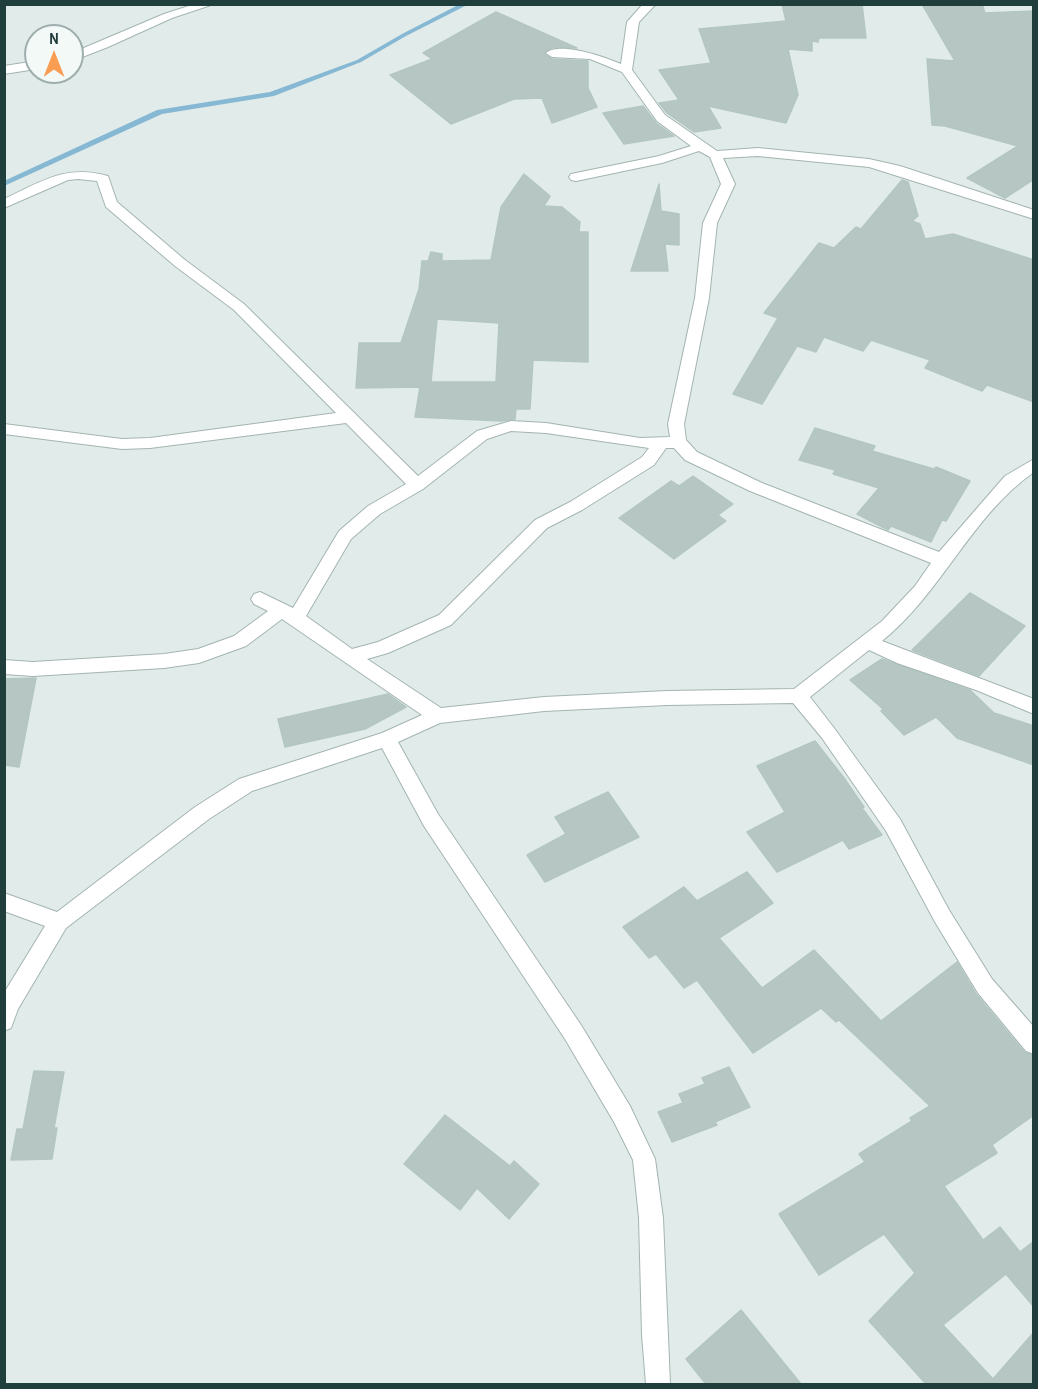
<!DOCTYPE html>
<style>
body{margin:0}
#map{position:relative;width:1038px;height:1389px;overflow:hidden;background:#e1ecea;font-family:"Archivo Narrow",sans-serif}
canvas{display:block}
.frame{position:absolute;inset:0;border:6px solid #203e3c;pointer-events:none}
.north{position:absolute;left:24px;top:24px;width:60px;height:60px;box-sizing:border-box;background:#f2f9f7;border:2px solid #9eaeac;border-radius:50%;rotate:0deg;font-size:16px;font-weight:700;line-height:24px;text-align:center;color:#203e3c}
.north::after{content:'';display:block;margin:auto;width:21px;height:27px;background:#f99d52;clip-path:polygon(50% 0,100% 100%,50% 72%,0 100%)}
</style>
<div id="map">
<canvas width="1038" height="1389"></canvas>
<div class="frame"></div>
<div class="north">N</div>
</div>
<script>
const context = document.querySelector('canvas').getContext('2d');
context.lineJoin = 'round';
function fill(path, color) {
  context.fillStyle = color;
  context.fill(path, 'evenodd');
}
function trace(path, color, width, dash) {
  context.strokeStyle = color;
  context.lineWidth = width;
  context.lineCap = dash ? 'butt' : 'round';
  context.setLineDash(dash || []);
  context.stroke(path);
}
fill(new Path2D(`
 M460,4H469L406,36L361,62L274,96L162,114L4,186V181L157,110L270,92L357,60L402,34Z`), '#86b8d4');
const building = new Path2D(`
 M782,4H862L866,38H819L818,42L812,41V51L788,49L798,95L786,123L708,106L721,128L694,132L667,113L659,103L679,100L659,70L711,63L699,29L786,21Z
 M922,4H982L985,13L1034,11V179L1005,198L967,178L1018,146L945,126L932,125L927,59L955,61Z
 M496,12L577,48H552L544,54L552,59L588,61V88L597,107L552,123L542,98L514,99L451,124L390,75L432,59L423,53Z
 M643,106L656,123L674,136L624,144L603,113Z
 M524,174L550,196L544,206L562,207L580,222L579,232H588V362L533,360L530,409H516L515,419L502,421L415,417L420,387L356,388L359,343H401L419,289L422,261H428L431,252L442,254V261L491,260L501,207ZM437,319L499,323L496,382H431Z
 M902,180L908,182L918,216L912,221L920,224L925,239L953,234L1034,260V402L987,385L982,391L925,368L930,360L871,340L863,351L824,337L816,352L797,346L762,404L733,394L778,318L764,313L819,243L834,248L856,227L861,229Z
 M659,184L661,211L679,214V245L665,244L668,271H631Z
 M815,428L875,446L872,451L934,469L936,467L970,481L946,521L942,520L931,542L891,526L888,530L857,514L879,488L833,474L835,470L799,460Z
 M693,476L733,504L718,515L726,521L674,559L619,518L671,481L679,486Z
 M970,593L1025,626L979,676L912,650Z
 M882,659L970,690L994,713L1034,726V765L957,738L936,717L904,735L881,711L883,709L850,680Z
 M36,678L19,767L4,765V679Z
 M388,694L406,707L365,729L285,747L278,719Z
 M815,741L844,778L864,807L862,808L882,835L849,849L843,840L777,872L747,832L785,812L757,766Z
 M608,792L639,837L545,882L527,855L566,834L555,817Z
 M747,872L773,903L719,938L762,988L814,950L881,1021L957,962L976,994L1024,1052L1034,1056V1115L992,1145L997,1153L944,1186L983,1240L1000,1227L1020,1252L1034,1241V1307L1006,1274L943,1325L993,1379L1034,1332V1384H926L869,1321L915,1273L884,1234L819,1275L779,1214L865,1162L859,1154L912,1121L910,1118L930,1106L839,1020L836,1022L821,1008L753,1053L697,980L684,988L656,954L649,958L623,927L684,887L697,901Z
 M729,1067L750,1107L715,1122L717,1125L672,1142L658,1112L683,1103L679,1094L705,1084L702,1078Z
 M34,1071L64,1072L54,1128H57L52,1159L11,1160L17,1129H23Z
 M445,1115L510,1166L514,1161L539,1184L509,1219L477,1188L460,1210L404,1164Z
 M741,1310L801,1384H706L686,1359Z`);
fill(building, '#b6c7c3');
trace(building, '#b3c6c2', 1.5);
const minor = new Path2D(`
 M195,4H214L172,18L108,47L72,61V53L164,14Z
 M643,4H656L639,22L632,70L665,115L717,151L758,148L869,159L900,166L1034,210V219L869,167L758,156L723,158L735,184L717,223L709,298L684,424L686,440L697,452L762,483L939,552L1005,476L1034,459V472C971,516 941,594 882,641L1034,699V714L976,690L897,663L869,650L810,697L834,728L900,819L949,910L992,979L1034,1027V1054L1026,1051L978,993L935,922L886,831L822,738L793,703L667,705L544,711L440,723L398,742L438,814L581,1025L630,1106L655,1159L663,1218L670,1384H646L642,1335L639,1218L633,1160L614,1122L565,1039L424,826L382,748L252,791L209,819L66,928L18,1009L11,1028L4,1031V993L45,926L4,911V893L57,912L195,807L239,779L382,733L422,715L282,619L246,646L199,663L164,668L33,676L4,674V660L33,662L164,654L198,649L234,636L268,611L254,604L251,599L254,594L260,592L293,608L339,531L368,506L406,484L346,423L150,448L122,449L4,434V424L122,439L150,438L336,413L234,310L175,266L106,207L97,181L78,179L68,180L4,208V199C41,182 66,164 108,176L117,202L185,260L244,304L418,476L477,431L511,421L546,423L640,438L670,437L668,424L695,298L703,223L721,184L710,157L699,151L662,163L576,181L571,180L569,177L571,174L659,156L691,146L657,121L622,72L590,59L552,57L546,53C560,41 605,57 621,64L627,22ZM511,431L546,433L649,448L642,457L570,502L535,520L439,615L378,642L352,649L306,616L351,539L380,514L423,489L487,439ZM666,448H674L685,460L750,491L931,563L915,586L882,621L794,689L667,691L544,697L441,708L367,659L388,653L451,625L547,528L582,510L654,465Z
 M36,61V69L4,74V66Z`);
trace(minor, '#a3b4b2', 2);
fill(minor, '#fff');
</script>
